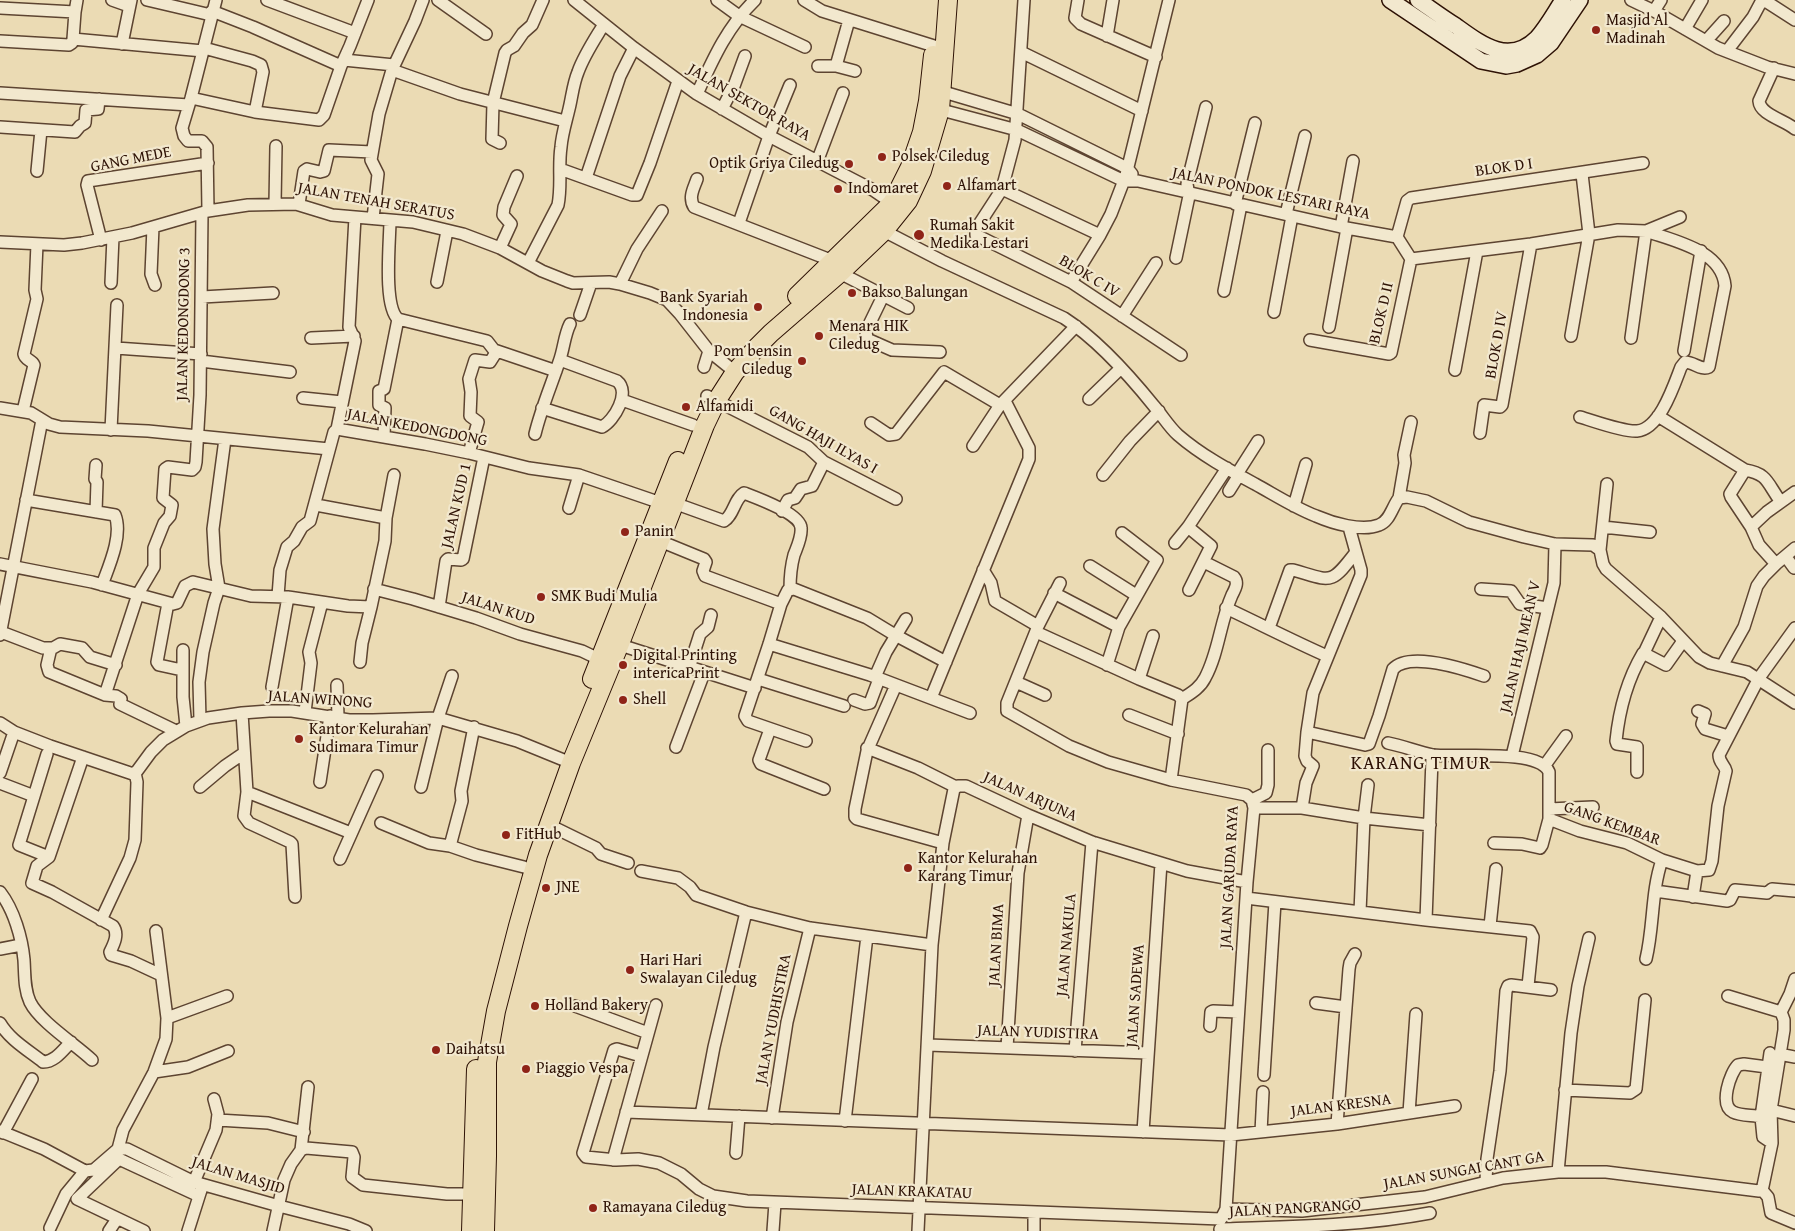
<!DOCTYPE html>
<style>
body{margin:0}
canvas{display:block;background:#ebdbb4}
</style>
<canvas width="1795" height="1231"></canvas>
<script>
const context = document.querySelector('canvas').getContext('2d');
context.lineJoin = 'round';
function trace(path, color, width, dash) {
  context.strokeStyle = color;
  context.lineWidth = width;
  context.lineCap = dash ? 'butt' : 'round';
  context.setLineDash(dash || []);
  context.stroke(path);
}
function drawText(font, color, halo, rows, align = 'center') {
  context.font = font + ' "Gentium Book Plus",serif';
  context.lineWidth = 4.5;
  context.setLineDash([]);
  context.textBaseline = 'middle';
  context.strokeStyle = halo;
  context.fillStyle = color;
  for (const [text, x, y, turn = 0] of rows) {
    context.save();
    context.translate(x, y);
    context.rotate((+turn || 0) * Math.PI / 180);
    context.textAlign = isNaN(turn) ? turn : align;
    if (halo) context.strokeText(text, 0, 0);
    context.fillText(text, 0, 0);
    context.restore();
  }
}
const street = new Path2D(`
 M112,0L129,6
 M147,0L211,15
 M267,0L355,33
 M438,0L486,34
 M574,0L634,48L697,94L769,136L873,190L892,203
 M717,0L739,16L805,47
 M804,0L822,11L934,46
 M1024,0L1015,140L1002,189L976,229V235L1071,282L1181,355
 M1078,0L1075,18L1081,24L1156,57
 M1631,0L1654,11L1718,48L1767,67L1795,74
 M0,8L75,12
 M212,11L253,27L341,66
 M1654,11L1661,0
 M1685,29L1702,0
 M1107,36L1113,0
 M73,39L203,51
 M0,41L69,45L72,43L73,39L75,12L77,0
 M1706,41L1724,21
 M122,44L131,0
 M204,48L252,61L261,65L263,72L255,112
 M1727,51L1753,17L1761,2H1767L1795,20
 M1021,52L1142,111
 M344,60L394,65
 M818,66H836L855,71
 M836,66L849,20
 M1774,68L1759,101C1760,115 1785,120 1795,129
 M392,70L460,94L565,121
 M937,90L1018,114L1121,165L1128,169L1132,174
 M0,93L189,105
 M697,94C713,59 727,27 755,0
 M191,98L255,112L319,120L324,115L341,66L350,46L368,0
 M934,108L1017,130L1124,181H1138L1341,227L1397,237
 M722,109L734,86L745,56
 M0,127L75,132L80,126L85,123L86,110L98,109L99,99
 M500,143L492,139L493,103L505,53L507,50L514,46L523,33L532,25L543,0
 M817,162L843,93
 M560,169L632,195H637L650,163L678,81
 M37,171L41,130
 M586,178L620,76L634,48
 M697,179C694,188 688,197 694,207L833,261
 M1002,189L1100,235
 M275,204L276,146
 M299,204L304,171L307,169L320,172L324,171L329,150L372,152
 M1235,204L1255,123
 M208,211L207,147L202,141H188L184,136L182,128L191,98L216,0
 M1286,214L1305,136
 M373,218L378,174L371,160L379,114L392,70L415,21L423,0
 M390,220C390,241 383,306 398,319L487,341L494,350L556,371
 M739,223L769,136L790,85
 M153,227L151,274L155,285
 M1341,227L1353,161
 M884,231L942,261L1064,318C1098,340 1129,375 1154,406C1162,415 1169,427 1178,435C1201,455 1229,470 1255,484C1275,495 1295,508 1316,516C1332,523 1362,532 1379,525C1390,521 1392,507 1399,498L1407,497L1426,501L1469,522L1524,537L1555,544L1593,545L1600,550L1603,564L1606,569L1661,617L1699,657L1710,663L1747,672L1795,703
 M1397,237L1407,201L1411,198L1643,163
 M1397,237L1411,259
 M101,240L87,185L88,181L208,163
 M0,242L64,245L82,243L132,233L208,211L248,205L296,204L332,215L413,222L463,234L500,248L542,271L567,281L573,283L609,282L620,284L650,293L667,300L680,314L709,351L735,372
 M500,248L511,224L503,215L504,207L517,176
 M1176,258L1189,196L1187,184L1206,107
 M1411,259L1531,244L1618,230L1646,231L1680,217
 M528,263L558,205C562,185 558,167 561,147C562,134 566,122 569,109C572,97 573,84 578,72C584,55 595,39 604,24
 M840,273L908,308
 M437,282L447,231
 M1071,282L1100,235L1111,214L1126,175L1169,0
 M111,283L113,237
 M620,284L637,249L662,211
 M1224,291L1241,205
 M883,296L866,331L867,339L892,350L940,352
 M202,297L273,293
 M1274,312L1292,216
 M580,315L591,283
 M1122,316L1156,263
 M1329,327L1347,228
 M1571,336L1589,234L1582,174
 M311,338L354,336
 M1310,340L1389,354L1391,353L1411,259
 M116,348L201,354
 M1684,351L1701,251
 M201,361L290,372
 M704,367L709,351
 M1455,370L1477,251
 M707,396L808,447L824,462L896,499
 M303,398L342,402
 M1089,399L1121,368
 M622,400L693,425
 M0,408L31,413L49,424L60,427L148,431L329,449
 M542,408L602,427C614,421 631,392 617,381L560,360
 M23,411L34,365C32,360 25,360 24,354L37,299L35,290L37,244
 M1658,416L1745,470L1730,494L1731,497L1751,527L1759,545L1776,564
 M1580,417C1594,421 1623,432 1637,431C1660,429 1674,385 1681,367L1685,362C1694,362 1701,371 1709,367L1725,286C1722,250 1674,241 1646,231L1631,338
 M871,423L889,435L896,434L944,372L1000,405
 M337,429L355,341L349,327L355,217
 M111,430L117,305
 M1480,433L1484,405L1500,407L1502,405L1531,244
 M535,434C541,409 551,386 559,362C564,349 564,336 570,324
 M384,437L385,408L379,405V391L384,389L398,319
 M973,446L1000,405L1076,326
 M469,453L478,422L470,416L471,392L469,379L475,360L490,362L497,351
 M96,465L95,479L97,482L96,512
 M1745,470C1769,474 1767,484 1781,502
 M1237,474L1258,441
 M1103,475L1130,441L1159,411
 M1229,491L1239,475
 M1399,498L1405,463L1404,455L1411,422
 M26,500L115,515C123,535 109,566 102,585
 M674,503L724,521C734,515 734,499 744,493C757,498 801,514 801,528C802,537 797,547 794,555C791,566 790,577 790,589
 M316,505L386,518
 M1294,506L1306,464
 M569,508L579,475
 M782,511L788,500L795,498L801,489L812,486L824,462
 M1188,527L1211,546L1189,590
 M1603,527L1650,532
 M1751,527L1767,512L1795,492
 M660,541L704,559L706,562L703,571L705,576L781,604
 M1175,543L1188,527L1227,468
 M1600,550L1607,484
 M1786,557L1794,568
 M0,564L92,582L173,604L177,603L185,586L193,582L251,596L288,597L348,606L371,607L385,541L386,518L394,475
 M1090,566L1136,595
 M983,570L991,583L995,601L1038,626
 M1060,583L1038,626L1007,703V711L1069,746L1108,762L1171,780L1246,795L1252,800L1254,808L1247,882L1226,1209L1221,1219
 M374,589L413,599L476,618L520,634L582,651L605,662
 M1481,589L1511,591L1520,604L1548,608
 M1054,593L1119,627
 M278,596L280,570L287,547L294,541L302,527L310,521L334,432L337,429L425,444L469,453L529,468L579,475L661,503
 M168,603L157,662L159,665L182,670
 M439,607L446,561L448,559L461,560L463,559L484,457
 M1226,608C1260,624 1293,641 1327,656
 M1269,628L1290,570H1293C1332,581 1330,586 1356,552
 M1,632L43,648H53L60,644L82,648L90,657L116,665
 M1036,632L1139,679L1178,695L1182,699
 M0,635L42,420
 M614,643L755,688
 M769,644L870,675L970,713
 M51,648L47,665L49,672L105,695L116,696L121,699L120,704L176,731
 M183,650V697L186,726
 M1644,653L1661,617
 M360,662L362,643L371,607
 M1107,665L1119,627L1157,560L1122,533
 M1722,666L1744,627L1757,586L1764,576L1776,564L1795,548
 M689,668L700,634L708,627L711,615
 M875,677L886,652L906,619
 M758,679L844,706
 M1139,679L1153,636
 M1016,682L1045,695
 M337,685L338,717
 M896,685L867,751L855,809V817L857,819L943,843
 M272,687L288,597
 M105,695L138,594L154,567V548L164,523L170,516L172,505L163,498L165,469L168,467L192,470L195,467L196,462L200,395L202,213
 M931,698L1029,459V448L1005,401
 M1182,699C1191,693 1200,688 1205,678C1219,652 1220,622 1232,595C1235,589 1239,583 1234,577L1204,562
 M854,700L865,704L870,703L879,679
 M1698,711L1705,714L1702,724L1705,729L1728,736
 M305,712L311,663L309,652L322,602
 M242,713L247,792L244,816L249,823L290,842L292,844L295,897
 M1129,715L1178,734
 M200,720L199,682L203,652L214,603L219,588L215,564L213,529L225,439
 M0,723L14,732L50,746L133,774L137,771L151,752L163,740L186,726L208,718L242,713L269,711H292L349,720H373L438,718L517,741L571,763
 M770,729L759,760L761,764L824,789
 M1307,732L1365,745L1369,744L1379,716L1393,669C1409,651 1464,669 1484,676
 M806,741L748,721L745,716L769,644L781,604L788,590L794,589L867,618L895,635L946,662
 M1388,743C1403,746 1418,752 1433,755C1457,758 1539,748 1549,772V819L1580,831L1627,843L1662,860L1697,871L1709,870L1712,861L1718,806L1726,771C1725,765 1719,763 1719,755L1759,678L1795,628
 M676,747L704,673
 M867,748L918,768L956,787
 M47,754L19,845L49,857
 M1512,756L1554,583L1555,544
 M83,757L49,857L37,866L32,883L52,892L113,926C119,934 114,944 110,952L111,955L131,961L161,975
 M1545,765L1566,736
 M1637,772V747L1617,744L1616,741C1619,711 1627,680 1643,653L1666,665L1683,641
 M0,773L14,732
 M1171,780L1182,699
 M320,782L330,716
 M0,783L34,796
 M200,787L225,766L244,753
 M421,787L438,718L452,676
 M247,792L351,833
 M1252,800L1266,793L1268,785V750
 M1254,808H1302L1364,818L1430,825
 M1302,808L1306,783L1313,766L1307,761L1305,756L1307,732L1313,693L1361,575V570L1349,527
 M1549,809L1593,807
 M381,823L429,843L450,846L476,855L524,867
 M549,825L596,848L601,854L628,863
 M1494,843L1522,844L1540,848L1542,845L1549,819
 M450,846L462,801L461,791L474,727
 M340,859L377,776
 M641,871L678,878L690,887L696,895L746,912L810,928L932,945
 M1655,891L1727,901L1730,900L1735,890L1767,893L1772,889L1795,891
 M0,892C14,910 22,938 24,960C25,975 24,989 30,1002C40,1022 75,1044 92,1060
 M1693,897L1697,871
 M1246,898L1426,920L1530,931L1533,937L1528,986
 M1360,912L1364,818L1368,785
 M101,920L130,858L135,840L137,782L135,773
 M1426,920L1432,759L1434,755
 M1490,926L1496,869
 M0,949L21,945
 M1646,959C1654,926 1651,892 1662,860
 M1316,1003L1346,1007
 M575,1006L648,1033
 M1781,1012L1790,994L1795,979
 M167,1018L227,996
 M0,1023C10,1040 28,1050 43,1062C55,1062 63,1050 71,1042
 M1210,1026L1211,1012L1213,1011L1238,1012
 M928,1045L1148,1053
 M1007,1048L1018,873L1028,815
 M1075,1051L1092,842
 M1770,1053L1761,1117L1763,1137L1772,1143
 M1779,1054L1795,1057
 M641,1056L617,1049L614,1050L583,1153L586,1157L616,1160L638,1159L659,1163L681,1174L699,1189L713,1196L747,1201L1221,1219
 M154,1072L188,1067L228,1051
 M1264,1075L1275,902
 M1565,1090L1630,1093L1636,1089L1645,1000
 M1771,1110L1795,1116
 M626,1112L1231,1135L1337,1124L1455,1106
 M1409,1113L1416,1014
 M701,1115L714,1047L746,912
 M1761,1117C1753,1115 1741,1116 1733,1112C1719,1105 1730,1073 1738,1065L1744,1064L1767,1067
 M772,1118L787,1022L810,928
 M218,1120L268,1123L304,1132
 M845,1121L867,936
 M1337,1124L1349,969L1350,963L1355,954
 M0,1131L44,1149L85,1171L93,1170L96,1168L118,1149H127L194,1182L279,1206L349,1224L366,1231
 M1143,1132L1161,863
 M1261,1132L1263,1092
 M3,1133L32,1079
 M118,1149L123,1130L154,1072L166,1039L167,1018L156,931
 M301,1150L306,1148L352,1152L354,1157L352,1177L363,1185L447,1194H472
 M736,1153L739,1116
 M613,1160L656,1005
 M1558,1172L1571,1033L1578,986L1589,938
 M1486,1181L1487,1159L1500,1071L1506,991L1508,986L1511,985L1551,990
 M194,1182L216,1130L218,1114L214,1099
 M1762,1190L1768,1197L1771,1213L1795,1223
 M1226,1209L1302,1211L1425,1197L1503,1178L1558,1172H1606L1759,1191L1762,1190L1763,1186L1772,1143L1771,1110L1784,1030V1020L1781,1012L1728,996
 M50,1228L66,1194L85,1171
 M1220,1229C1290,1227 1361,1226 1430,1213
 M109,1231L117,1219
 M144,1231L77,1199L119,1159L199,1196
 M188,1231L201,1190
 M273,1231L284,1180L291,1164L301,1150L308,1087
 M773,1231L775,1203
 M918,1231L932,945L943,843L954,789L958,786H966L1028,815L1092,842L1187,871L1247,882
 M1034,1231V1212`);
const secondary = new Path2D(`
 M1390,0L1481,61L1506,66L1517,64L1537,55L1551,43L1580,0
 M1418,0C1431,9 1443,18 1456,26C1481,44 1509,66 1537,38C1547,27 1555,12 1563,0`);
const primary = new Path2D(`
 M797,296L892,203L910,167L922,132L928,101L933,55
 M592,679L678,461
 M471,1231L476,1069
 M485,1231L487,1156V1062L496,1011L518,926L538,855L571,763L619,646L705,425L717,400L735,372L758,346L771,333L840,273L884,231L908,201L922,171L940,110L948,0`);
trace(street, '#5d4431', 14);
trace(secondary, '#2e1205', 18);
trace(primary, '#2e1205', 20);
trace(street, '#f2e8ce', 11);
trace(secondary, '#f2e8ce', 15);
trace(primary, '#ebdbb4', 18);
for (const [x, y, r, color] of [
 [1596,30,5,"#8f2418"],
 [882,157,5,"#8f2418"],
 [849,164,5,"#8f2418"],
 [947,186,5,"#8f2418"],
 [838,189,5,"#8f2418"],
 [919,235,6,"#8f2418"],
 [852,293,5,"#8f2418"],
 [758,307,5,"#8f2418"],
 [819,336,5,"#8f2418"],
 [802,361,5,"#8f2418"],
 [686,407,5,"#8f2418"],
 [625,532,5,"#8f2418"],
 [541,597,5,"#8f2418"],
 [623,665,5,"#8f2418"],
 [623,700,5,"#8f2418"],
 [299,739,5,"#8f2418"],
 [506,835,5,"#8f2418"],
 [908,868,5,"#8f2418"],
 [546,888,5,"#8f2418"],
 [630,970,5,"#8f2418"],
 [535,1006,5,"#8f2418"],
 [436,1050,5,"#8f2418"],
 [526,1069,5,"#8f2418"],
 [593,1208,5,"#8f2418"]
]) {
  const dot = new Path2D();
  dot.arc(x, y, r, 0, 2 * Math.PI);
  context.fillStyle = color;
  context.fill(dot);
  trace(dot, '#f2e8ce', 2);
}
drawText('16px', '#2e1205', '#f2e8ce', [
 ["Masjid Al",1606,21],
 ["Madinah",1606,39],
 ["Polsek Ciledug",892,157],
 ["Optik Griya Ciledug",839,164,"right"],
 ["Alfamart",957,186],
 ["Indomaret",848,189],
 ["Rumah Sakit",930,226],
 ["Medika Lestari",930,244],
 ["Bakso Balungan",862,293],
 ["Bank Syariah",748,298,"right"],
 ["Indonesia",748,316,"right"],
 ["Menara HIK",829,327],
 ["Ciledug",829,345],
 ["Pom bensin",792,352,"right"],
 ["Ciledug",792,370,"right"],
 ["Alfamidi",696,407],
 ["Panin",635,532],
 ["SMK Budi Mulia",551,597],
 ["Digital Printing",633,656],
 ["intericaPrint",633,674],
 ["Shell",633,700],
 ["Kantor Kelurahan",309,730],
 ["Sudimara Timur",309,748],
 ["FitHub",516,835],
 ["Kantor Kelurahan",918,859],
 ["Karang Timur",918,877],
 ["JNE",556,888],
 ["Hari Hari",640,961],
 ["Swalayan Ciledug",640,979],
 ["Holland Bakery",545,1006],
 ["Daihatsu",446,1050],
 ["Piaggio Vespa",536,1069],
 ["Ramayana Ciledug",603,1208]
], 'left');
drawText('16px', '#2e1205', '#f2e8ce', [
 ["JALAN SEKTOR RAYA",749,103,30],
 ["GANG MEDE",131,160,-11],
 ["BLOK D I",1504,168,-8],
 ["JALAN PONDOK LESTARI RAYA",1271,194,12],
 ["JALAN TENAH SERATUS",376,202,10],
 ["BLOK C IV",1089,277,31],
 ["BLOK D II",1382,313,-77],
 ["JALAN KEDONGDONG 3",184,324,-89],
 ["BLOK D IV",1497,345,-80],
 ["JALAN KEDONGDONG",417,428,11],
 ["GANG HAJI ILYAS I",823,440,30],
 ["JALAN KUD 1",457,506,-77],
 ["JALAN KUD",498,609,18],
 ["JALAN HAJI MEAN V",1521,647,-77],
 ["JALAN WINONG",320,700,4],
 ["JALAN ARJUNA",1030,797,24],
 ["GANG KEMBAR",1612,824,20],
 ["JALAN GARUDA RAYA",1230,877,-87],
 ["JALAN BIMA",997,945,-87],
 ["JALAN NAKULA",1067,945,-85],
 ["JALAN SADEWA",1136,996,-86],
 ["JALAN YUDHISTIRA",774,1019,-79],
 ["JALAN YUDISTIRA",1038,1033,2],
 ["JALAN KRESNA",1341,1106,-7],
 ["JALAN SUNGAI CANT GA",1464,1171,-10],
 ["JALAN MASJID",238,1176,17],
 ["JALAN KRAKATAU",912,1192,2],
 ["JALAN PANGRANGO",1295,1209,-3]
]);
context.letterSpacing = '1px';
drawText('19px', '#2e1205', '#f2e8ce', [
 ["KARANG TIMUR",1421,764]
]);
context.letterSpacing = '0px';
</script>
